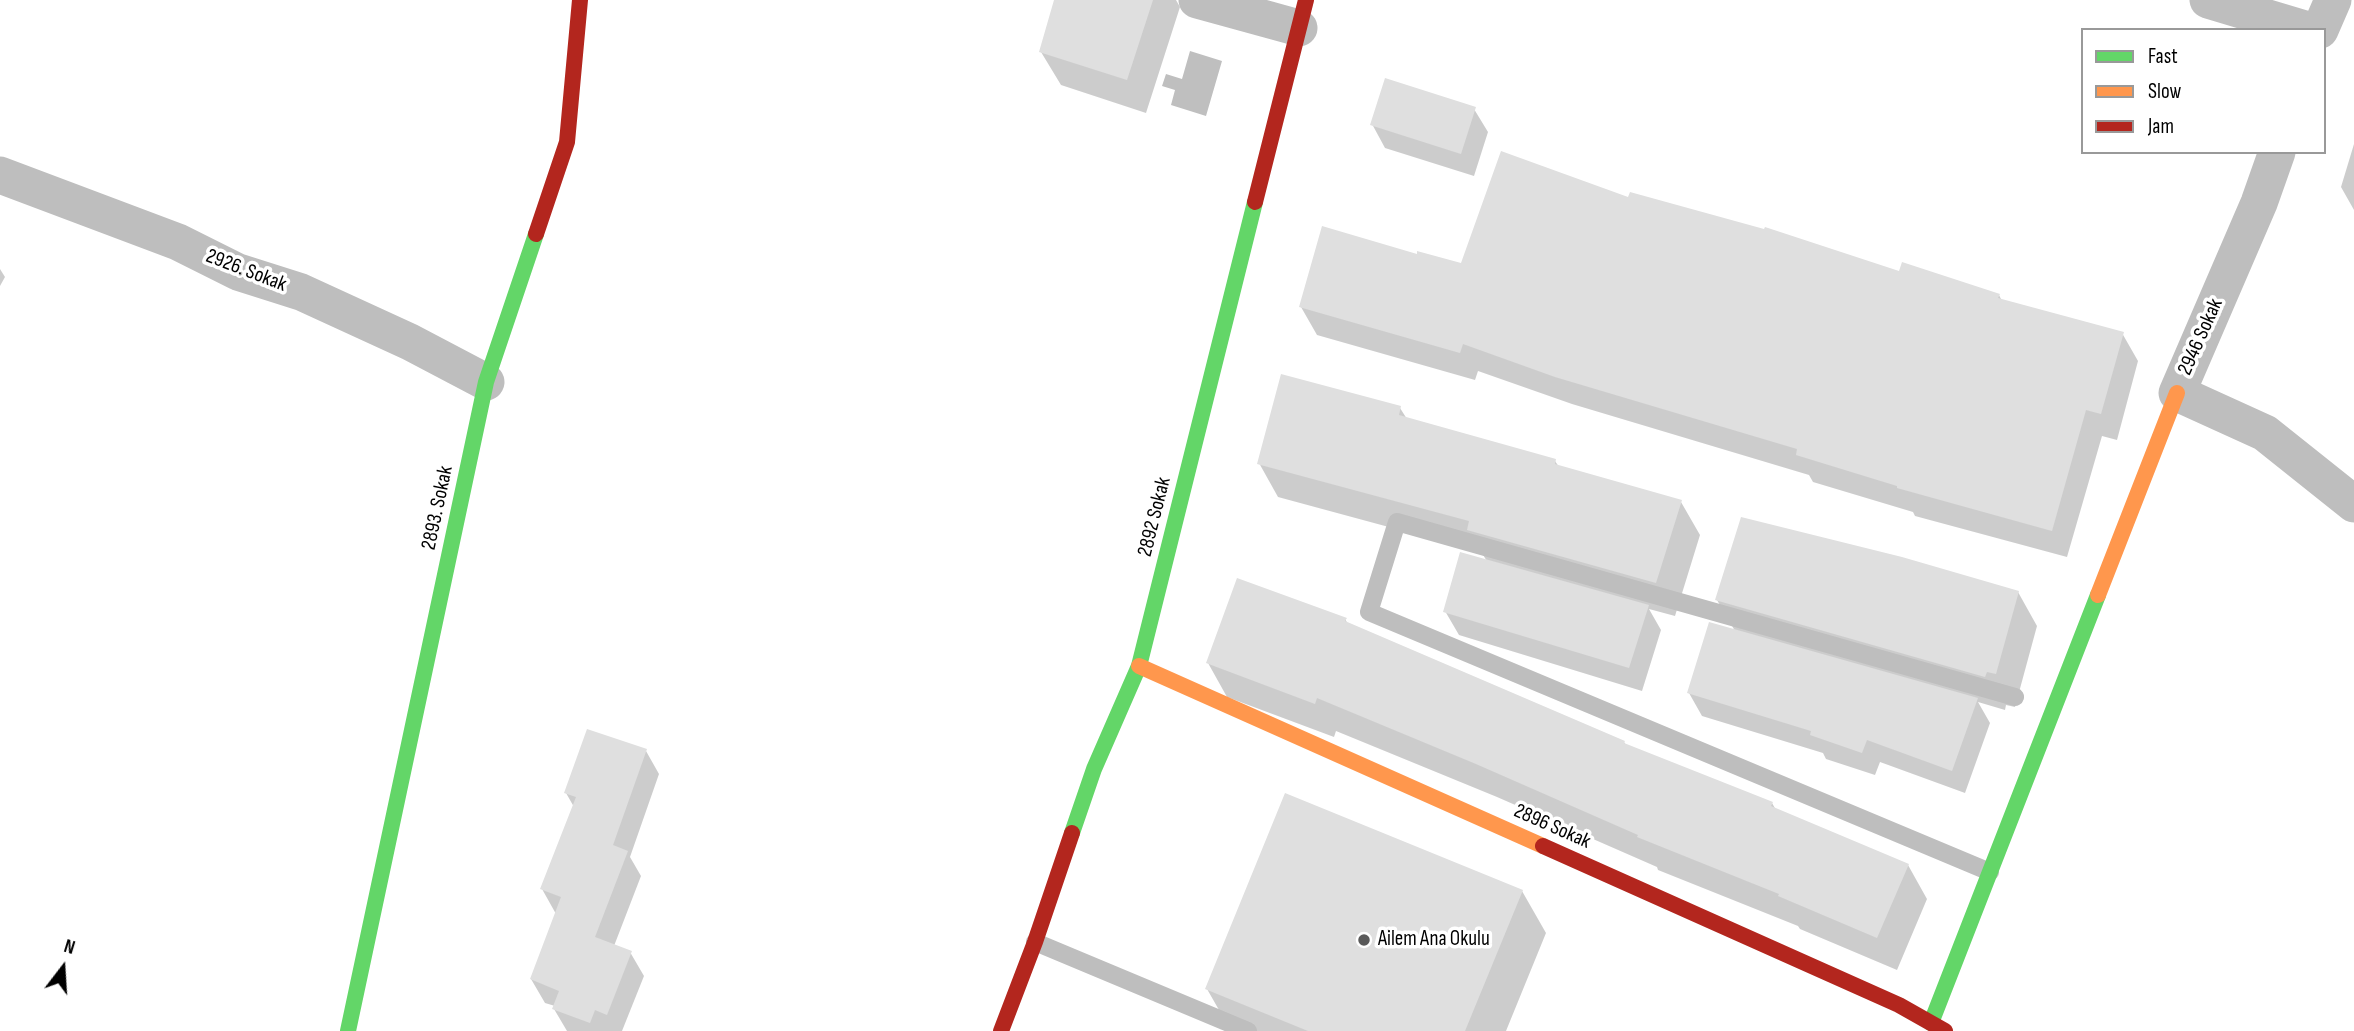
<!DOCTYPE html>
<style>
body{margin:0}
#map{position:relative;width:2354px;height:1031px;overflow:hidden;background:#fff;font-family:"Sofia Sans Condensed",sans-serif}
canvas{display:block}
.legend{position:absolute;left:2081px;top:28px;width:245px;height:126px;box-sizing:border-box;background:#fff;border:2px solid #999;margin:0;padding:9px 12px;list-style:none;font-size:21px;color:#000}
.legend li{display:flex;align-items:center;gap:14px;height:35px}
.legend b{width:35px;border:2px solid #999}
.north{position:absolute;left:28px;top:933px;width:70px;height:70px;-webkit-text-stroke:5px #fff;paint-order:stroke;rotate:17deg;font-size:19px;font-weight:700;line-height:28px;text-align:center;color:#000}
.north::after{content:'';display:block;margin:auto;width:24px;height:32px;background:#000;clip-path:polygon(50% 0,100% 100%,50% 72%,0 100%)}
</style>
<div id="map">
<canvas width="2354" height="1031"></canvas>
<ul class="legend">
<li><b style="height:9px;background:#63d668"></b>Fast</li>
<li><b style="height:9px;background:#ff974d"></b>Slow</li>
<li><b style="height:9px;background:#b3261e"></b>Jam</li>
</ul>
<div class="north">N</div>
</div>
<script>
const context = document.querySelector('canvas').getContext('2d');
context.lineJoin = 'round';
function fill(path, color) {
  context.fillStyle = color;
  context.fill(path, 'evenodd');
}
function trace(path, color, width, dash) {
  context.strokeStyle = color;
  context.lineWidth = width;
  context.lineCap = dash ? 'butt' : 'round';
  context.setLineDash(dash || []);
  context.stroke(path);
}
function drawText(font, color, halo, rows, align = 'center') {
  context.font = font + ' "Sofia Sans Condensed",sans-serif';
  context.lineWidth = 7;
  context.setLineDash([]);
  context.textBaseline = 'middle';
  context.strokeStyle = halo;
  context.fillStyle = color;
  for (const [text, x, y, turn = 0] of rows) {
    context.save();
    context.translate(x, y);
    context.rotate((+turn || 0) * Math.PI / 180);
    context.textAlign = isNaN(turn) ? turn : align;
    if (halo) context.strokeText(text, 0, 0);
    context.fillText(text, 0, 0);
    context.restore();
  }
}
fill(new Path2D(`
 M1190,51L1222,61L1206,116L1171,105L1175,90L1162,86L1166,74L1182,79Z`), '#bfbfbf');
fill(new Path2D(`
 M1056,0H1176L1180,7L1146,113L1061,85L1041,52Z
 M1474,109L1488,132L1474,176L1385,148L1372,124Z
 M2354,144V210L2341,187Z
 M1629,199L1900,273L1999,295L2002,301L2122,333L2138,361L2117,440L2102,436L2067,557L1915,516L1913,512L1813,482L1809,475L1572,404L1478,371L1475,380L1317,335L1301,307L1418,256L1462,265Z
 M0,269L5,277L0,286Z
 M1400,408L1407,419L1555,461L1559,467L1681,502L1700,535L1675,616L1649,609L1661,630L1642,691L1459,635L1445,611L1487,561L1481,552L1278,497L1259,463Z
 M2018,592L2037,626L2015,707L2006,705L2005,710L1978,702L1990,723L1965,793L1880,762L1875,775L1826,759L1823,753L1702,716L1689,693L1735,631L1717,600Z
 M1345,619L1348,624L1624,742L1626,745L1772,803L1776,810L1908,865L1927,899L1897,970L1800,929L1798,926L1658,870L1657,867L1497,797L1336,731L1334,737L1227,697L1208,663Z
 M646,751L659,774L630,857L641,876L614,946L630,952L644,976L622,1031H567L554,1009L555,1006L545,1003L531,979L556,914L542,889L574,807L566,793Z
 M1522,891L1546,933L1506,1031H1231L1207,989Z`), '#0003');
fill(new Path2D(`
 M1054,0H1153L1127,80L1039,52Z
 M1385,78L1476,107L1461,154L1370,125Z
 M1501,151L1628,197L1630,192L1764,229L1765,227L1899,271L1902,262L2000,294L1998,298L2124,332L2101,414L2086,410L2052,531L1897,488V486L1796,455L1797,449L1555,377L1463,344L1460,353L1299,307L1322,226L1417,254V251L1461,263Z
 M1281,374L1401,406L1399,415L1556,459L1555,464L1682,500L1656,583L1467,530L1469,521L1257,464Z
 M1741,517L1902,557L2019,591L1996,674L1987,672L1985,677L1715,600Z
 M1460,552L1649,605L1629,668L1443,612Z
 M1237,578L1347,618L1345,621L1625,741L1624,743L1773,802L1771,806L1909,864L1877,938L1778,896L1779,894L1637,837L1638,835L1476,764L1317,698L1315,704L1206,663Z
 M1709,622L1978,698L1952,771L1867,740L1862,753L1810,735L1811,731L1687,693Z
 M587,729L647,749L613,845L628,851L595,937L632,951L607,1015L595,1010L590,1023L552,1009L559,991L530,979L561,897L540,889L576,797L564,793Z
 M1285,793L1523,890L1465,1031H1308L1205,989Z`), '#dfdfdf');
trace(new Path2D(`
 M1990,872L1369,612L1397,522L2015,697
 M1035,942L1248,1031`), '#bebebe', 18);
trace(new Path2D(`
 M1197,0L1299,28
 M2208,0L2308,30
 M2320,30L2333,0
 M2277,152L2259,203L2177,393L2265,433L2354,504
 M0,175L178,242L238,272L301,292L410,342L486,382`), '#bebebe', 37);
trace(new Path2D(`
 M1072,833L1094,769L1139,666L1255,202
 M1931,1023L2098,595
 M348,1031L486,382L536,234`), '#63d668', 16);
trace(new Path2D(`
 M2098,595L2177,393
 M1139,666L1543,846`), '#ff974d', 16);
trace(new Path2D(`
 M1255,202L1306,0
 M536,234L567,142L580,0
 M1543,846L1899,1005L1945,1031
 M1001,1031L1035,942L1072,833`), '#b3261e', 16);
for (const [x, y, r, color] of [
 [1364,940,7,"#595959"]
]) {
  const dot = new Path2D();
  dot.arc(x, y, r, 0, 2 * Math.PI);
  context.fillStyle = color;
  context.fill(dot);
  trace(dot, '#fff', 2.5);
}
drawText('21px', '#000', '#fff', [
 ["2926. Sokak",246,271,21],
 ["2946 Sokak",2201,337,-66],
 ["2893. Sokak",438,508,-78],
 ["2892 Sokak",1155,517,-76],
 ["2896 Sokak",1552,827,24]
]);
drawText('21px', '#000', '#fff', [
 ["Ailem Ana Okulu",1378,940]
], 'left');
</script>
